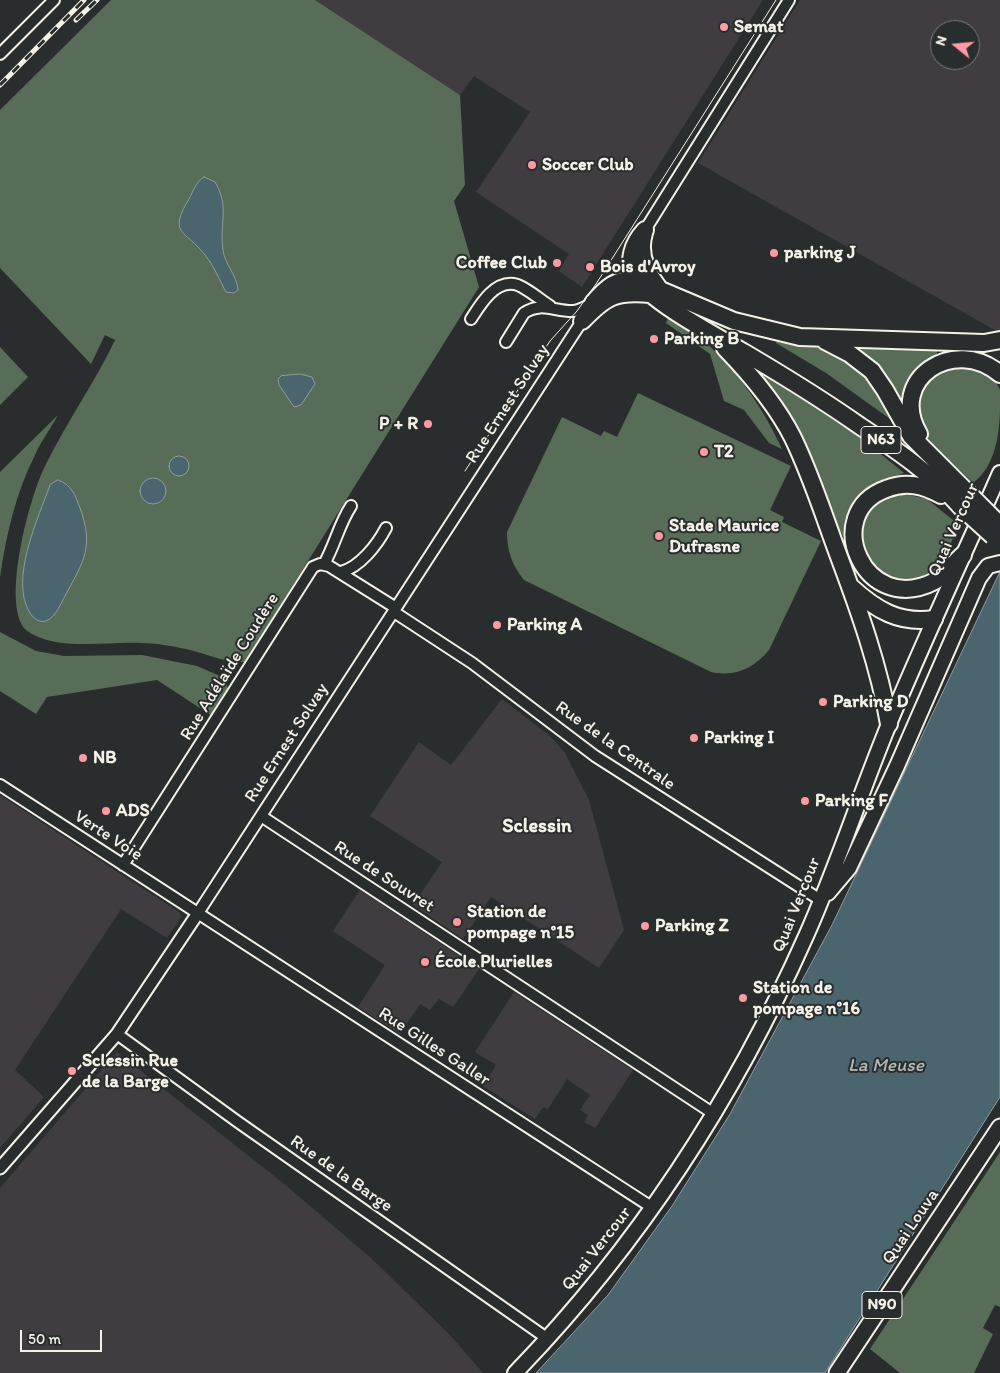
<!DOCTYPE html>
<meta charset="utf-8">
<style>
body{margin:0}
#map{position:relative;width:1000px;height:1373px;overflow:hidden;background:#2a2d2e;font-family:Itim,sans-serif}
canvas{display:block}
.north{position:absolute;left:930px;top:20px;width:50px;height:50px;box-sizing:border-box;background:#2a2d2e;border:1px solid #7b7b78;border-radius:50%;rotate:287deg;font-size:14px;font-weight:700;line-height:20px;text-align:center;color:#f4f1e8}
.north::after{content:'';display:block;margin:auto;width:18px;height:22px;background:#ff9aa2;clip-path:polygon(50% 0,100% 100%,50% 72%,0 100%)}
.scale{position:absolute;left:20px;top:1330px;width:82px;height:22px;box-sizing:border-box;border:2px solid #f4f1e8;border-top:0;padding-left:6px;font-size:15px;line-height:18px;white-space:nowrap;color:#f4f1e8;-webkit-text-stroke:4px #2a2d2e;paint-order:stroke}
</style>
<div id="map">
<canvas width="1000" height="1373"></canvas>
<div class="north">N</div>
<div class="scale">50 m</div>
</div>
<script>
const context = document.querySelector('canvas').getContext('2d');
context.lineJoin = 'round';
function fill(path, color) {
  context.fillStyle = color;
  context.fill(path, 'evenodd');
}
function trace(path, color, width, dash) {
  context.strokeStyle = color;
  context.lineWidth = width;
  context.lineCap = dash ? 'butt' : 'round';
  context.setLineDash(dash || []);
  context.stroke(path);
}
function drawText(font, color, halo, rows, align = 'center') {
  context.font = font + ' Itim,sans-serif';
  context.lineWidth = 4;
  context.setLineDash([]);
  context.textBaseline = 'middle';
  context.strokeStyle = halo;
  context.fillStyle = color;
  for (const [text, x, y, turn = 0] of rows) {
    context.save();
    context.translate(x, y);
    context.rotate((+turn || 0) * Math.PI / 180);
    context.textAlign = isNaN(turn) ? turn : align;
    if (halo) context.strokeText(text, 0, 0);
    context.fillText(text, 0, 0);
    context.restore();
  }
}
fill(new Path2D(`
 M315,0H763L582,287L559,271L569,254L476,192L530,112L474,76L460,95Z
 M800,0H1000V333L698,163ZM940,30H970V60H940Z
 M502,699L550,736L565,753L589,800L624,930L599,968L491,897L463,939L413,905L442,862L370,816L419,742L451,765Z
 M0,795L179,912L181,917L167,938L121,909L15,1070L44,1097L0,1148Z
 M360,890L479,969L453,1007L439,999L430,1010L420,1004L400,1034L358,1007L385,965L333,931Z
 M514,992L633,1070L595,1128L584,1122L588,1115L580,1110L590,1095L567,1079L548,1109L543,1107L535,1119L483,1086L496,1065L475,1052Z
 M117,1052L283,1183L371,1258L449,1334L483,1373H0V1188Z`), '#403d40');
fill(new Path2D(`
 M111,0H315L460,95L465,185L454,201L479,287L245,662C223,663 206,653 186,649C172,646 155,643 141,643C107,641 54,652 26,630C0,605 30,493 47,462C68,420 95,382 115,340L105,335L91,364L0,268V110Z
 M669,315C721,347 757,395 782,449L769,443L744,410L724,401L710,354L666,323Z
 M778,339L817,345L834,352L864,371L897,424L826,373L776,343Z
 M852,346L929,350L937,351V354C916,365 905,387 902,411Z
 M0,347L28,377L0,405Z
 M954,367C970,368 994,373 1000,390C1000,394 1000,401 1000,405C1000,432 996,466 973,483C960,469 943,458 931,443C914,424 915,394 933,376C938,372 948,369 954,367Z
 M766,373L790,388L861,438L904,473L880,484L845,526L843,537L838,527H836L763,376Z
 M638,393L791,466L770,510L784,517L782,522L821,541L769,650C753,669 735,677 711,672L524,580C512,565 507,551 507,532L562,417L601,436L604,431L617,437Z
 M58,415C51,428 41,441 35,455C16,492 6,536 0,577V472Z
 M900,493L927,499L959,525C951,545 939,570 918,578C883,590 847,543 868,513C875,503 888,497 900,493Z
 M0,632L36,651L64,656L142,655L197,666L220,676L226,682L228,690L212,716L157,680L47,697L36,714L0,691Z
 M1000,1152V1307L995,1305L983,1328L993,1334L974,1373H900L870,1349Z`), '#586d58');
const water = new Path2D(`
 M204,177L215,182C230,207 219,224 223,250C225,265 237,275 238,290L234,293L226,292C219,279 214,266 205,255C186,230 167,235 189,199C194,190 195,183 204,177Z
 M300,374L312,377L315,384L301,405L294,407L279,385L278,379L281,376Z
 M169 466a10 10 0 1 1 20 0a10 10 0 1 1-20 0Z
 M140 491a13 13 0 1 1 26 0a13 13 0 1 1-26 0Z
 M58,480C72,485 75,495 80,508C94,546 84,561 66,594C61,603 56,617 46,621C39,623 33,618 30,613C9,580 38,519 50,485Z
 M1000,572V1097L825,1373H536L608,1295L672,1206L730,1114L832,925Z`);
fill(water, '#4a656e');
trace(water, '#8e9d9f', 1);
const minor = new Path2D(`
 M0,54L54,0
 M645,230L789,0
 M471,319C480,305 494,281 514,284C523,285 542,301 550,306
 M506,342L524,313C542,301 555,312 574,311C582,310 588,305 595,302
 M324,564C335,545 339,524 351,506
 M341,572C360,567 377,545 386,528
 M394,612L472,663L595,756L822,901
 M0,785L653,1208
 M261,816L714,1114
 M123,865L313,567L320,564L329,566L396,608
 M198,913L582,321
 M117,1034L238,1122L548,1339`);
const tertiary = new Path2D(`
 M0,1168L117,1034L198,913`);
const secondary = new Path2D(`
 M828,893L849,868L897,766L979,578L988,566L1000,563
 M515,1373C638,1246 734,1098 806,936C837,867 860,794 889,724C924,640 963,557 1000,473`);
const primary = new Path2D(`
 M837,1373L1000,1127`);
const trunk = new Path2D(`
 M645,230C633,243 626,261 636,278C652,303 718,337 745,353C784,376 823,400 860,426C895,449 932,474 960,506
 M644,233C638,253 646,272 658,287
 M593,303C606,288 616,278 637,280L734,321L800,337L984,343L1000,340
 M582,321C606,296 615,291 650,294
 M825,341L850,354L872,371L885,390L911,436L967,492
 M725,348C751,375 776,404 793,438C811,475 824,516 838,554C859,610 879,666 889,724
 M919,434C887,379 954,335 1000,374
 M941,495C923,485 906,481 886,489C820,513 864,618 935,581C945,575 954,563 963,555
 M851,587C876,610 899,624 934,619`);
trace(minor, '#f4f1e8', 14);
trace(tertiary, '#f4f1e8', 15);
trace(secondary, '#f4f1e8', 18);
trace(primary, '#f4f1e8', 19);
trace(trunk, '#f4f1e8', 20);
trace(minor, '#2a2d2e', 10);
trace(tertiary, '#2a2d2e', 11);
trace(secondary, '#2a2d2e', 14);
trace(primary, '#2a2d2e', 15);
trace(trunk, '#2a2d2e', 16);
trace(new Path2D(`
 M465,471L550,341L577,311L596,284L776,0`), '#f4f1e8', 1);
const rail = new Path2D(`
 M76,20L97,0
 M0,85L84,0`);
trace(rail, '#f4f1e8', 5);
trace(rail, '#2a2d2e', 3, [9]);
const trunkBridge = new Path2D(`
 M967,492L999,524
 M960,506L993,536`);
trace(trunkBridge, '#f4f1e8', 20, []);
trace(trunkBridge, '#2a2d2e', 16);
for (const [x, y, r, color] of [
 [724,27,5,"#ff9aa2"],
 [532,165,5,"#ff9aa2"],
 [774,253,5,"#ff9aa2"],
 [557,263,5,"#ff9aa2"],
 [590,267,5,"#ff9aa2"],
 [654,339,5,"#ff9aa2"],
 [428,424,5,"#ff9aa2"],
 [704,452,5,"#ff9aa2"],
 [659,536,5,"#ff9aa2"],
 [497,625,5,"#ff9aa2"],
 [823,702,5,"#ff9aa2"],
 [694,738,5,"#ff9aa2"],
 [83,758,5,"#ff9aa2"],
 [805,801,5,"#ff9aa2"],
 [106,811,5,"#ff9aa2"],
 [457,922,5,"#ff9aa2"],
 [645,926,5,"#ff9aa2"],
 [425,962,5,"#ff9aa2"],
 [743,998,5,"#ff9aa2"],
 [72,1071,5,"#ff9aa2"]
]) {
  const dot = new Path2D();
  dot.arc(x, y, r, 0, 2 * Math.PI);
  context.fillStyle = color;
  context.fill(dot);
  trace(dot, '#2a2d2e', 2);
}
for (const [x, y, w] of [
 [881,440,40],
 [882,1305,40]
]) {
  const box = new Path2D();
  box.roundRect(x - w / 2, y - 13.5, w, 27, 4);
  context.fillStyle = '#2a2d2e';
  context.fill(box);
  trace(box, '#f4f1e8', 1);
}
drawText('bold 16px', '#f4f1e8', null, [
 ["N63",881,440],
 ["N90",882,1305]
]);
drawText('bold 18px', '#f4f1e8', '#2a2d2e', [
 ["Semat",734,27],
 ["Soccer Club",542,165],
 ["parking J",784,253],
 ["Coffee Club",547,263,"right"],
 ["Bois d'Avroy",600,267],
 ["Parking B",664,339],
 ["P + R",418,424,"right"],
 ["T2",714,452],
 ["Stade Maurice",669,526],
 ["Dufrasne",669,547],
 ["Parking A",507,625],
 ["Parking D",833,702],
 ["Parking I",704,738],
 ["NB",93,758],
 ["Parking F",815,801],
 ["ADS",116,811],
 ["Station de",467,912],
 ["pompage n°15",467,933],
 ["Parking Z",655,926],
 ["École Plurielles",435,962],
 ["Station de",753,988],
 ["pompage n°16",753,1009],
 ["Sclessin Rue",82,1061],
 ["de la Barge",82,1082]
], 'left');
drawText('18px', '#f4f1e8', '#2a2d2e', [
 ["Rue Ernest Solvay",508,404,-57],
 ["Quai Vercour",954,530,-66],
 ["Rue Adélaïde Coudère",230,667,-58],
 ["Rue Ernest Solvay",287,743,-57],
 ["Rue de la Centrale",615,746,35],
 ["Verte Voie",108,836,33],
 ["Rue de Souvret",384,877,33],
 ["Quai Vercour",797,905,-68],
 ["Rue Gilles Galler",434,1047,33],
 ["Rue de la Barge",341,1174,35],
 ["Quai Louva",911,1227,-56],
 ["Quai Vercour",597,1249,-52]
]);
drawText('italic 19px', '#b0b9b7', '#2a2d2e', [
 ["La Meuse",886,1066]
]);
drawText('bold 20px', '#f4f1e8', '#2a2d2e', [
 ["Sclessin",537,827]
]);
</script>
